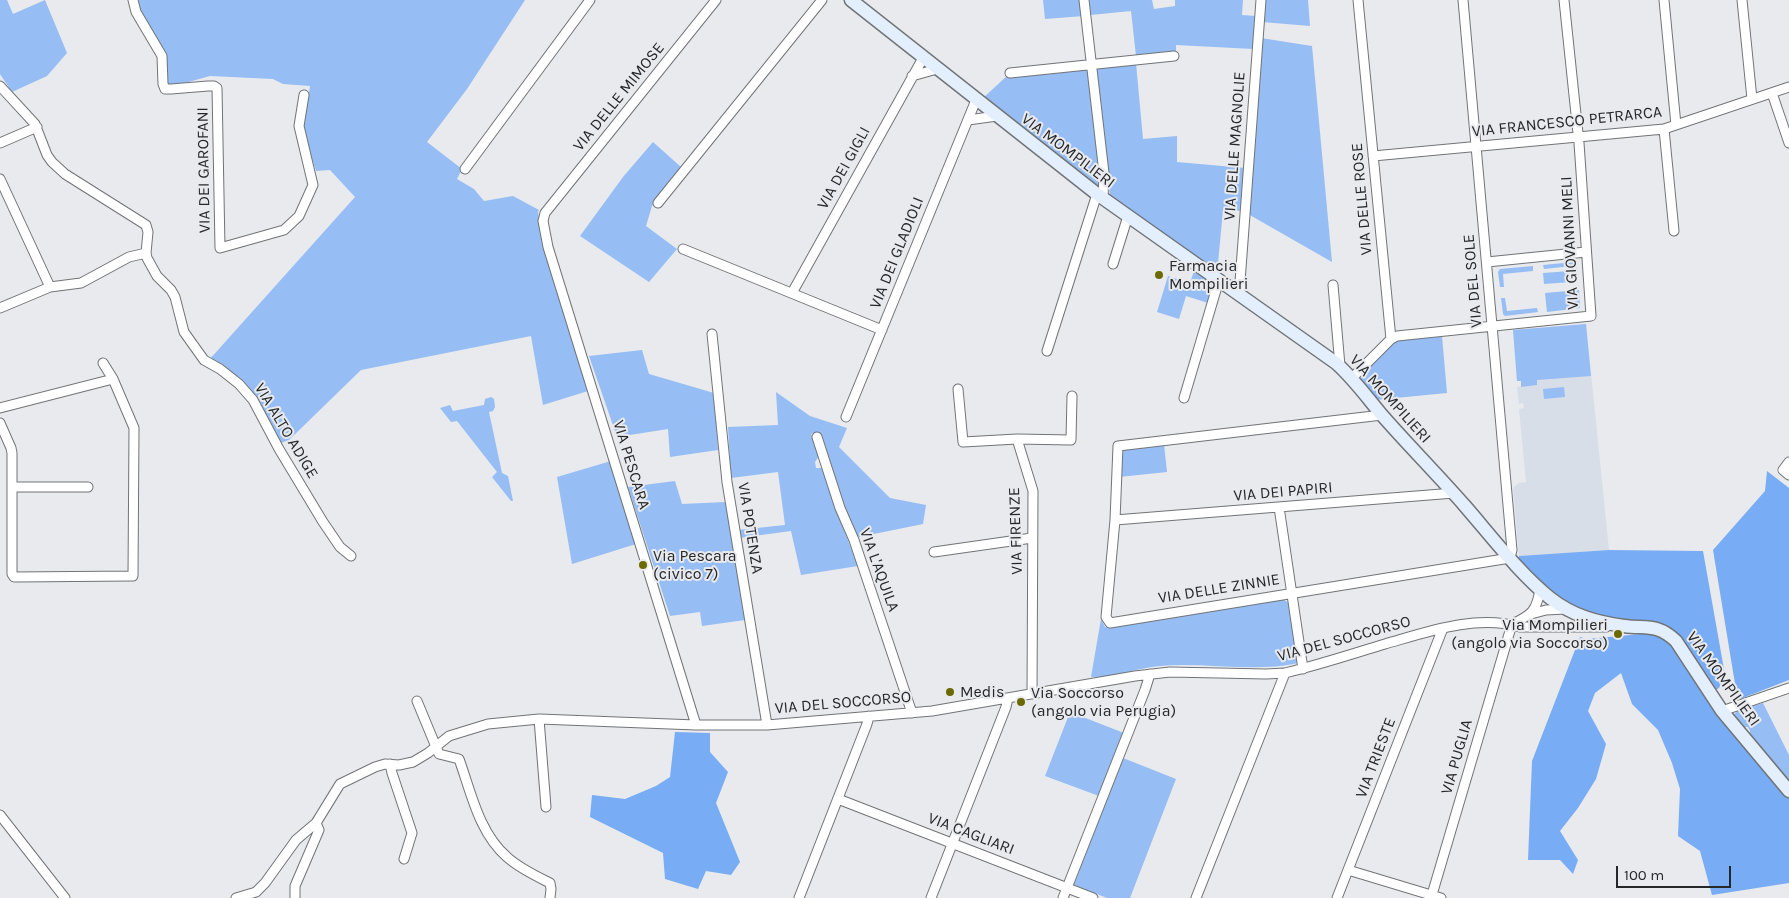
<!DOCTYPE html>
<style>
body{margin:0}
#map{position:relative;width:1789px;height:898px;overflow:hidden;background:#e8eaee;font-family:Karla,sans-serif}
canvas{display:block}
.scale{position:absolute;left:1616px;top:866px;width:115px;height:22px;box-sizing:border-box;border:2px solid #262728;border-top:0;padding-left:6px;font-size:15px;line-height:18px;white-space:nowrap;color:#262728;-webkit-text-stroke:4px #e8eaee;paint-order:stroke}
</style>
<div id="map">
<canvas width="1789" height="898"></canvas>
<div class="scale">100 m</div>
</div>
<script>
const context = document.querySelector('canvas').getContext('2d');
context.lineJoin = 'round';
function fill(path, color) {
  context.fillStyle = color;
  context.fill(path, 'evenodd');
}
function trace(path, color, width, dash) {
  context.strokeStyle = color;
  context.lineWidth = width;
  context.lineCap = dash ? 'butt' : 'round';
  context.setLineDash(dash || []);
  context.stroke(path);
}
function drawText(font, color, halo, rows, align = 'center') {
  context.font = font + ' Karla,sans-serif';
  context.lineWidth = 4;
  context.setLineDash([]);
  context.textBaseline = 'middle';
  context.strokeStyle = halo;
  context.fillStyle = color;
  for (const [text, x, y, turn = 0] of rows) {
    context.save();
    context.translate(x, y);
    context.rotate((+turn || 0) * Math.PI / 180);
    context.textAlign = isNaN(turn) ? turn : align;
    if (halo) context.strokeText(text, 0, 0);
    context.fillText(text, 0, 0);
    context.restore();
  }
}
fill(new Path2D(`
 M1586,324L1609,550L1519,556L1513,488L1519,483L1526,482L1519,409L1524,408L1523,403L1519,404L1517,387L1521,386V381H1517L1513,330Z`), '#d7dee8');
fill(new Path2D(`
 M0,0H7L13,14L45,0L67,53L47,76L12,92L0,74Z
 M136,0H525L467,89L427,142L462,169L457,179L474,189L484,201L513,196L539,210L538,212L545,253L588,391L543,405L531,336L361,370L289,440L278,444L251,391L223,367L209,360L355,197L330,170L316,171L303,131L310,86L283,84L273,79L210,76L174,86L168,85L165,82C166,76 168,68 166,62C161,40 142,23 136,0Z
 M1043,0H1082L1084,16L1045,19Z
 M1089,0H1152L1154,9L1175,6V0H1243L1242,15L1256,16L1253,49L1176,45V52L1136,56L1131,11L1091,15Z
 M1264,0H1308L1310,26L1262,22Z
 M1261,38L1312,46L1332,262L1248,214Z
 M1136,63L1143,139L1177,136V162L1245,168L1242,211L1223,210L1217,274L1110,196L1096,71L1097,68Z
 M1090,68L1101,181L1097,188L982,99L1008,75Z
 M653,142L681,167L652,206L646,226L677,249L649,282L580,236L623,177Z
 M1574,262L1576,264L1578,280H1574L1572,266L1544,269L1543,265Z
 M1533,266V271L1503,274L1504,287H1500L1498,272L1500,269Z
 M1195,268L1215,281L1208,303L1186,296L1179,319L1157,312L1168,276L1190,283Z
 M1570,271L1571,282L1544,284L1543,273Z
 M1579,290L1580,308L1547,312L1545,293Z
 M1501,298H1505L1507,311L1537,308L1538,312L1505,316L1503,314Z
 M1586,324L1591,376L1537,380V385L1521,387V381H1517L1513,330Z
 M1442,336L1447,393L1375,400L1359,382C1368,366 1383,347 1400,339Z
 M642,350L649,374L714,393L718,450L670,457L668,429L617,437L589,356Z
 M1564,387L1565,397L1544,399L1543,389Z
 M776,392L810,416L847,428L839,447L890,498L926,505L923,524L859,537C842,524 828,454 819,432L811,434L819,456L815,462L816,468H824L840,520L858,566L801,575L791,531L739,538L738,530L785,525L778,472L731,478L728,427L778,425Z
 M491,397L494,399L495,407L493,411L489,412L502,473L508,476L513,501H511L492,477L497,472L457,421L451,422L440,408L450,405L453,411L484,405L485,399Z
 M1164,444L1167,472L1119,477L1120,451L1123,449Z
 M611,461L636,544L572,564L557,477Z
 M675,481L682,504L726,502L745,620L702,626L700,612L670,616L628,487Z
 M1283,599L1290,604L1299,663C1253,673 1206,662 1160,666C1137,668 1114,678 1091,677L1101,619L1105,627Z
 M1763,703L1789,755V785L1749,738L1750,731L1748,727H1740L1733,716L1737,711Z
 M1070,712L1124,733L1099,796L1045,776Z
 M1123,758L1176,779L1130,898H1107L1074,885Z`), '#96bdf4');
fill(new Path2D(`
 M1767,471L1789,488V680L1740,699L1737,696L1713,550L1765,491Z
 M1609,550L1703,551L1725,675L1719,688L1716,690L1712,688L1653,622C1625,619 1595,618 1569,605C1550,595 1534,576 1519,561V556Z
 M1644,632H1654L1668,639L1776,785L1789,799V883L1712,895L1700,851L1678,836L1680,789L1672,763L1658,730L1632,704L1621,673L1595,693L1588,711L1606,744L1596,779L1578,808L1560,831L1578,860L1573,874L1560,860H1528L1532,761L1580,637L1587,639L1641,634Z
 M675,732L710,733V752L728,772L716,803L740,862L731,875L706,871L698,889L665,879L663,853L590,817L592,795L625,799L656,786L670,777Z`), '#78acf4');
const street = new Path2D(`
 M133,0L136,12L162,56L163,84L165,89H171L208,86H214L217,88L220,248L284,230L299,216L313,185L299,126L304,95
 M1084,0L1104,173L1103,198
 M1664,0L1676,125
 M1742,0L1752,99
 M1010,73L1174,56
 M912,76L937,69
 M0,86L35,124L47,155L52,162L65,174L146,225L148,232L146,253L147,258L157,276L171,290L175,297L184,332L204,360L220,369L239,384L253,400L279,449L323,522L340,547L351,556
 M1772,93L1789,143
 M968,120L997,116
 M1664,129L1674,231
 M0,143L37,127
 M1373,156L1664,129L1789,87
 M465,169L590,0
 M0,179L50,287
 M658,203L822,0
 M683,249L882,330
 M1487,262L1586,252
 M1113,264L1128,216
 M1333,285L1340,366
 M792,293L923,58
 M1239,295L1261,0
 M0,308L50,287L81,283L129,257L146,253
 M712,334L727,482L767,725
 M1391,339L1397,336L1591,316L1579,143L1564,0
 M1047,351L1097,194
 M1352,378L1391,339L1358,0
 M958,389L963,442L1017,439
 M1184,398L1219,280
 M0,408L113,379
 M1382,415L1118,446L1115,520L1106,617L1110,623L1510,558L1512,550L1463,0
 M846,417L976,100
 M0,423L11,448L12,453V574L14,577L133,576L134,428L113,379L103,363
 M817,437L840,508L854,540L912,713
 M1789,462L1783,470L1789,475
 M12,487H88
 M1279,507L1303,669
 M1115,520L1454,493
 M934,552L1032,538
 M1531,614L1546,610L1565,609
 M1512,624C1532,615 1537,610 1540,589
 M1032,694L1033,491L1017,439L1071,440L1072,396
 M417,701L439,754L459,759C471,792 479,833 507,857C519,868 536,876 550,883L551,889L550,898
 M1722,711L1789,688
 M539,719L546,807
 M696,725L548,247L543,221L545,213L716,0
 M390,764L392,773L412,833L404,859
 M838,799L1093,898
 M0,815L65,898
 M1348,870L1441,898
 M236,898L256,892L265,883L296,840L316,823L340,784L375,767L385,764L399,765L413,762L428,753L449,736L488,724L539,719L696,725H767L932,711L1135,676L1170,672L1266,674L1285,673C1319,665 1352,654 1385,644C1427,632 1476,614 1520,627H1606
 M295,898V886L319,830L316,823
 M799,898L867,724L869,716
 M931,898L1006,707L1008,698
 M1063,898L1145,690L1150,674
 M1196,898L1285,673
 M1337,898L1443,628
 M1431,898L1512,624`);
const secondary = new Path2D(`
 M851,0L1097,194L1336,363C1353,378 1366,396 1381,414C1408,445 1438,475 1465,506C1491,536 1520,574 1550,598C1573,616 1596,622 1624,626C1646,629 1657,623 1676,641L1722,711L1789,791`);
trace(street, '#717477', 11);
trace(secondary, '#717477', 15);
trace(street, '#fff', 9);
trace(secondary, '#e4effe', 12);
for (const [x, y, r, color] of [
 [1159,275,5,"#6d6901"],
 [643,565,5,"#6d6901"],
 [1618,634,5,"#6d6901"],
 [950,692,5,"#6d6901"],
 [1021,702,5,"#6d6901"]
]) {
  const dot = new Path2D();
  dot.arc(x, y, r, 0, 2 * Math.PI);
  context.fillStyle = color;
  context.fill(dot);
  trace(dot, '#e8eaee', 2);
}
drawText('16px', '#262728', '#e8eaee', [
 ["VIA DELLE MIMOSE",619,97,-51],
 ["VIA FRANCESCO PETRARCA",1567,122,-6],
 ["VIA DELLE MAGNOLIE",1235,146,-86],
 ["VIA MOMPILIERI",1068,151,37],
 ["VIA DEI GIGLI",844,168,-61],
 ["VIA DEI GAROFANI",204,170,-91],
 ["VIA DELLE ROSE",1362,199,-95],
 ["VIA GIOVANNI MELI",1570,243,-93],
 ["VIA DEI GLADIOLI",897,253,-68],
 ["VIA DEL SOLE",1473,281,-95],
 ["VIA MOMPILIERI",1390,399,48],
 ["VIA ALTO ADIGE",286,431,59],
 ["VIA PESCARA",631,465,73],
 ["VIA DEI PAPIRI",1283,492,-5],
 ["VIA POTENZA",750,528,81],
 ["VIA FIRENZE",1016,531,-92],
 ["VIA L'AQUILA",879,570,70],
 ["VIA DELLE ZINNIE",1219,589,-9],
 ["VIA DEL SOCCORSO",1344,639,-15],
 ["VIA MOMPILIERI",1723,679,54],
 ["VIA DEL SOCCORSO",843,703,-5],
 ["VIA PUGLIA",1457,757,-74],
 ["VIA TRIESTE",1376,758,-69],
 ["VIA CAGLIARI",971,834,21]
]);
drawText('16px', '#262728', '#e8eaee', [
 ["Farmacia",1169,266],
 ["Mompilieri",1169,284],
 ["Via Pescara",653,556],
 ["(civico 7)",653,574],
 ["Via Mompilieri",1608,625,"right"],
 ["(angolo via Soccorso)",1608,643,"right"],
 ["Medis",960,692],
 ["Via Soccorso",1031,693],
 ["(angolo via Perugia)",1031,711]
], 'left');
</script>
